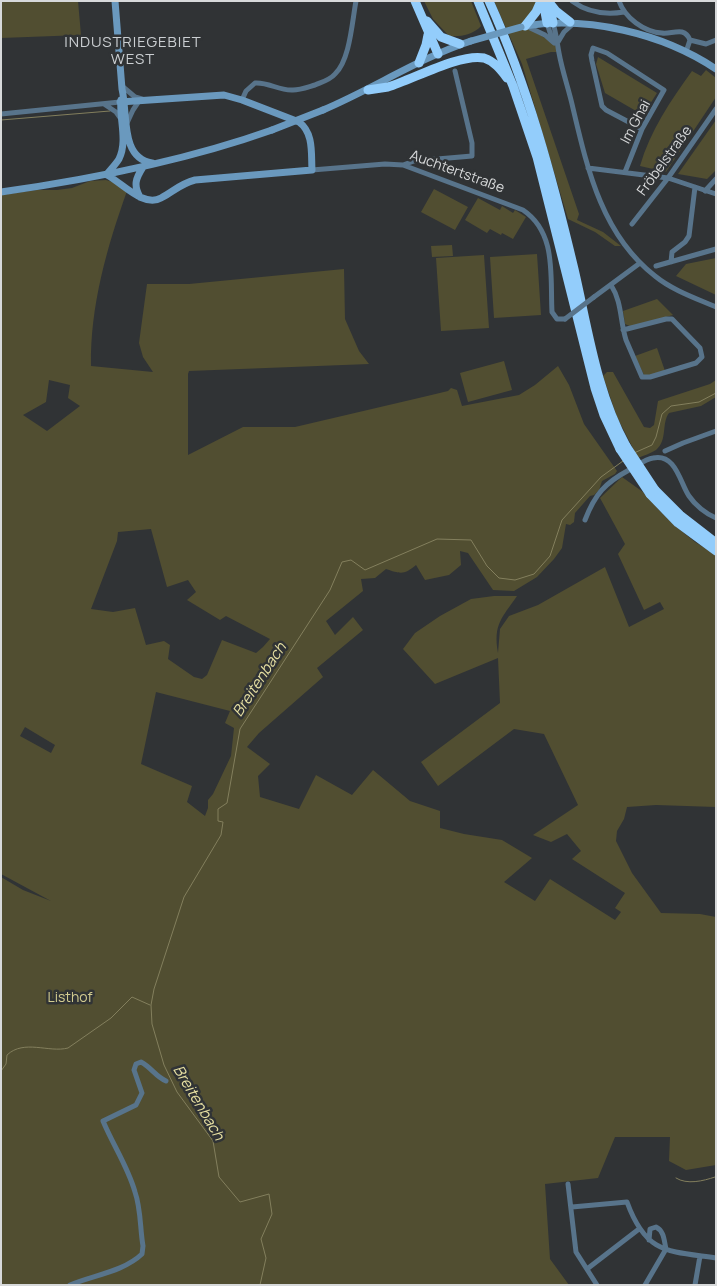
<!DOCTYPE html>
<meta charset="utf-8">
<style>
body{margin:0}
#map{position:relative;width:717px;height:1286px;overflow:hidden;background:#303335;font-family:Manrope,sans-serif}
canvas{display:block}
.frame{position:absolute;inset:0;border:2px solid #d7d9da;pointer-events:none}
</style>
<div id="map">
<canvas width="717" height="1286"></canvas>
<div class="frame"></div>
</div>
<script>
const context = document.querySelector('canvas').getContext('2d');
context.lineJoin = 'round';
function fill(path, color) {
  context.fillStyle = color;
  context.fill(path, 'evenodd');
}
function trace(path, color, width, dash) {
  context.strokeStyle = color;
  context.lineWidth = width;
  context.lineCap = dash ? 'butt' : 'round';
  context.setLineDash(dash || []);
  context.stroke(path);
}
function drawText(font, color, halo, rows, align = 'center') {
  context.font = font + ' Manrope,sans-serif';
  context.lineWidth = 5;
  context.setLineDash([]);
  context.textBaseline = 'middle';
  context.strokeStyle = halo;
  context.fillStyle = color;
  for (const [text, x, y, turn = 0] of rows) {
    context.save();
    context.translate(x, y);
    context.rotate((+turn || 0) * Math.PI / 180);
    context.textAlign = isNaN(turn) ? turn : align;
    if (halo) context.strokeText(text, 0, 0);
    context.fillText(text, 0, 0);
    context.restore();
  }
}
fill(new Path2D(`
 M1,1H78L81,35L1,38Z
 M424,1H471L481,26C473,35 460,37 449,36L433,19Z
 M494,1H541L525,26L554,43L559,52H551L526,59L579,214L577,220L603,232L621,246H615L595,232L568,219L522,64Z
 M598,57L657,93L643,115L605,93L596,64Z
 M706,70L716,78V97L666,172L640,166C650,131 671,100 692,71L701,76Z
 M716,120V170L707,179L678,174Z
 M106,180L116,183L127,191C107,247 90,306 91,366L153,372L143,357L139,343L147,284H189L344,269L345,319L359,351L369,364L189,371L188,374V455L243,427H295L423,397L448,391L451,388L457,390L462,406L519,395L535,385L558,366L569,385L584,424L617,471L615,474L602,481L599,490L594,495L590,496L575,513L574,522L570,525L566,524L562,548L554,559L537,577L514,591L493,590L468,553L460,551L461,565L449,575L425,580L416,565C404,575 401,574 386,569L375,578L361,579L363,591L326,621L335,635L353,617L363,630L317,668L323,677L259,733L247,747L270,764L258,776L260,797L299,809L316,775L352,795L373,770L410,801L440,811V828L464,834L502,840L532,858L504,882L535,901L550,879L615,920L621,912L615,908L625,893L572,859L581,851L567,834L551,842L533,835L578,805L544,734L514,729L438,786L421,762L500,703L498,658L435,684L403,649L415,633L440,616L471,599L494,596H517C502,618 493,624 498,653L500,629L509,616L538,605L605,567L629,627L664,609L660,602L644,610L618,554L625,544L600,498L622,477L643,492L658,509L675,526L695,542L716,555V807L656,805L627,807L624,819L617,831L616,841L632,873L661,913L700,914L716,917V1165L686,1170L669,1161L670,1137H615L598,1178L545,1184L550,1259L569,1285H1V877L23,890L51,901L1,874V195L37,190H57L72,188L90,181ZM49,380L70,385L68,398L80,406L47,431L23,415L46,402ZM151,529L167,587L188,580L196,592L187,600L220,620L226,616L270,639L263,647L256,653L222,640L207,675L202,679L194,677L168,659L170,645L164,641L146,645L135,608L113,612L91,609L117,541L118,532ZM156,692L230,711L225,723L234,728L231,756L213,794L208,800V808L205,816L187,802L192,786L141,764ZM25,727L55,745L51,753L20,736Z
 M434,189L468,207L455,230L421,212Z
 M478,198L500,210L502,206L513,213L515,210L526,217L513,239L502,233L501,235L490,229L487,233L465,220Z
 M452,245L453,256L432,257L431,246Z
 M537,254L541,315L494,318L490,257Z
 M484,255L489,328L441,331L436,258Z
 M716,258V295L676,276L686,264Z
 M657,299L673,315L632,327L625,324L623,311Z
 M657,348L665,371L648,376L644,375L635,356Z
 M504,361L512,390L468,402L460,373Z
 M607,372H613L644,427L650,428L654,425L658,401L710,384L716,380V397L701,406L669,413C661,424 668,440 656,450C651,453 643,456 638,458L617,417L603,376Z`), '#514e31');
trace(new Path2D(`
 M1,120L110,111
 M634,453L652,445L656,437L662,414L671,406L699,402L716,393
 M1,1071L6,1064L7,1055C24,1039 49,1053 68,1048L111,1018L132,997L150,1005
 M676,1178C687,1185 703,1181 715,1177
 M260,1285L266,1258L261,1239L272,1214L269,1194L240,1202L219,1177L213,1141L177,1092L164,1065L152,1024L151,1005L154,989L184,897L221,835L223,822L218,821V809L227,803L240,729L330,590L342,562L351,560L365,570L437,539L471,540L487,566L499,578L515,580L534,574L550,556L562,520L601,477L623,461`), '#837f5d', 1);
trace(new Path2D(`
 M572,1C588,13 605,15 624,12
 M619,1C625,18 644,32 662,33C668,34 675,31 682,32C686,33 688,35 690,40L686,52
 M547,23L553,42
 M553,23C556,33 557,42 559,53C562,70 568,87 572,104C587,167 601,234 655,276C672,290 695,298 716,307
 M526,26L545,35L554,43
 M690,40L706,44L716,40
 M558,42L564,32L573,24
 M122,86L135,97L142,99
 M242,100L246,91L255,83C269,82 279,91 293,90C300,90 308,87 315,85C322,82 330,80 335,74C350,60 352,22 356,1
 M104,104L116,112L121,119
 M1,114L120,102
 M127,123L133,110L139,101
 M403,165L414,161L472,156V143L455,71
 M588,168L668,178L716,194
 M312,170L385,164L403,165L523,210C557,233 550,276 552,312L557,319H565
 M625,172L642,129L664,90L607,53L593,48L591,55L592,61L602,106L606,110L642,129
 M705,191L716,179
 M632,224L668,178L716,109
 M671,262L672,252L685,242L689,236L695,187
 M656,266L716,249
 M611,285C622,302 620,321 626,340L642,377H650L696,363L702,357L700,348L672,319H666L623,330
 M594,297L640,263
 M665,451L683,443L716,431
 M585,520C595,494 605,483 629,470C637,466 645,459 653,458C676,453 680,483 689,496C695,505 706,514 716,518
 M568,1184L576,1252L597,1285
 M572,1207L627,1202C646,1254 667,1251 716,1258
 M649,1240L650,1229L656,1227C664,1231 664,1240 666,1249
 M587,1269L639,1229
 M70,1285C93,1275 123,1272 142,1254L143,1246C140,1229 141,1209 135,1192C128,1167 113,1145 103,1121L136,1105L142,1093L134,1070L136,1064L141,1062C152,1068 155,1076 166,1081
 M645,1285L666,1249
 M695,1285L700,1256`), '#58748b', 5);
trace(new Path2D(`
 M115,1L122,89C128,114 120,158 152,163
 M524,26C588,16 662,33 716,69
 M323,110C373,89 419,58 471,41
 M107,174C111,169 116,164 119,159C128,141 119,118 121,100
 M107,175C122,183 144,208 161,198C174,191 180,184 195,180L312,170C311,154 314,133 299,122L242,100L224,95L120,102
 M1,192C93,179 185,161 272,130
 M140,197C133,185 136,178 143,167`), '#6a99be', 7);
trace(new Path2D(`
 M415,1L438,54
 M478,1L513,86L537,157L595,388L604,415L620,449
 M489,1C528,87 552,177 574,269C588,329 596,391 626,446
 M543,1L547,23
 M548,1L556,11L570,22
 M549,3L553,23
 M427,21L441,37L460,44
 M525,26L536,12L541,1
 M419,63L426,45L428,35
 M368,90C375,89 381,88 388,87C412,80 460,53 484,58C494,61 501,70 507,78
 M655,490L680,515L716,543
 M650,494L678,523L716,551`), '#93cdfb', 9);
trace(new Path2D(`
 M565,319L594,297`), '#58748b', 5);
trace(new Path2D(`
 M471,41L521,27
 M272,130L323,110`), '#6a99be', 7);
trace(new Path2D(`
 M626,446L655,490
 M620,449L650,494`), '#93cdfb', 9);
drawText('14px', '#d7d9da', '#303335', [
 ["Im Ghai",636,122,-62],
 ["Fröbelstraße",665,161,-54],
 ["Auchtertstraße",457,172,20]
]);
drawText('14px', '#d4cd90', '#303335', [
 ["Listhof",70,998]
]);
context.letterSpacing = '1px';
drawText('15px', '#cbcfd2', '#303335', [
 ["INDUSTRIEGEBIET",133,43],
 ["WEST",133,60]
]);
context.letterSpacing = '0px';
drawText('italic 15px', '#e7e0a2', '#303335', [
 ["Breitenbach",260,680,-57],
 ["Breitenbach",198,1103,59]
]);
</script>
